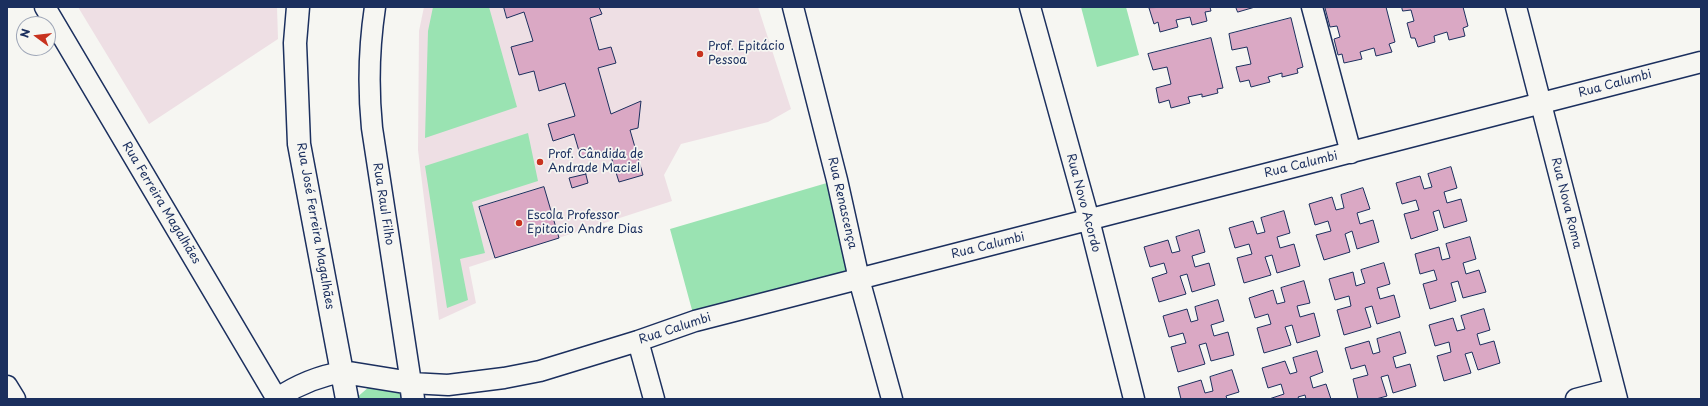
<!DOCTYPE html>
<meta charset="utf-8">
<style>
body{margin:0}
#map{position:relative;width:1708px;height:406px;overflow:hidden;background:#f6f6f2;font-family:"Playpen Sans",sans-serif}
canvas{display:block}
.frame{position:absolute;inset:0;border:8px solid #1b2f5e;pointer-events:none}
.north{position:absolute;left:16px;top:16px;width:40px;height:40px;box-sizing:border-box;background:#f6f6f2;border:1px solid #9ea6b7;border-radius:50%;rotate:285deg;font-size:11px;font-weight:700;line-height:16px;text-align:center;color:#1b2f5e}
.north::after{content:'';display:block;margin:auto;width:14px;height:18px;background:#c8321e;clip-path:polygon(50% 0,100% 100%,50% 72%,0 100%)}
</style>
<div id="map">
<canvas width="1708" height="406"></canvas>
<div class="frame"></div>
<div class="north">N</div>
</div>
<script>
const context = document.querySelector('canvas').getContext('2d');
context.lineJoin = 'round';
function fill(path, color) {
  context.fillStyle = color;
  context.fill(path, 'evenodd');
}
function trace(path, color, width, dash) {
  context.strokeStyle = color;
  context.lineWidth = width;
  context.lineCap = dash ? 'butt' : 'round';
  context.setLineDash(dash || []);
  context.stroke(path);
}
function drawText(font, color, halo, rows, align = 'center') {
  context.font = font + ' "Playpen Sans",sans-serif';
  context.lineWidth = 3.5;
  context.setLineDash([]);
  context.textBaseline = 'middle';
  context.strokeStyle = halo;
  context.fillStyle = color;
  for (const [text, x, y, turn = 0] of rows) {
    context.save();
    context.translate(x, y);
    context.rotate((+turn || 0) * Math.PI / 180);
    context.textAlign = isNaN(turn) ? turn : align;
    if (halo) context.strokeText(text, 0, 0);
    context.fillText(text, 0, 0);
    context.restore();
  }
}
fill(new Path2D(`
 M78,7H277L278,39L149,124Z
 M424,7H758L791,109L768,122L681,144L664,175L672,201L469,267L476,303L439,320L418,150L419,31Z`), '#eedfe4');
fill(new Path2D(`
 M433,7H489L517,107L425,138L428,31Z
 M1081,7H1126L1139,55L1097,67Z
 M528,133L538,181L472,202L485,253L460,259L468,300L447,308L425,166Z
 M837,180L859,279L695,321L670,229Z
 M377,380L412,394L413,399H355Z`), '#9ae3b2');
const building = new Path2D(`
 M504,7H599L602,14L590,18L599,50L611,47L616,63L598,68L611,114L641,101L638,128L630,130L643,175L619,182L609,150L581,158L574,134L553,141L548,124L575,116L565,83L539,91L534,71L519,75L511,47L533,41L524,12L507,18Z
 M1210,7L1211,11L1205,12L1207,21L1192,25L1190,17L1176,20L1178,27L1160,32L1158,22L1154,24L1149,8Z
 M1236,7H1255L1238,12Z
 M1386,7L1395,42L1389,44L1392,52L1376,56L1374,48L1360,52L1362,59L1344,63L1342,54L1338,55L1334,39L1340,37L1337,26L1330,27L1325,8Z
 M1402,7H1463L1468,26L1463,28L1465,36L1449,40L1447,32L1434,36L1435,42L1418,47L1415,38H1411L1407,23L1414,21L1411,10L1403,11Z
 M1291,18L1303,67L1297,69L1298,73L1282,77V73L1268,77L1270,82L1251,87L1249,80L1240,82L1236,67L1251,64L1247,47L1232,50L1229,34Z
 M1211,38L1223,88L1217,89L1218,93L1202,97V94L1188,97L1190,103L1171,108L1169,100L1159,103L1156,88L1171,84L1167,67L1153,70L1148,54Z
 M584,167L588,183L572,188L569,178L586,174Z
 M1451,167L1457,188L1444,192L1447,203L1461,199L1467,221L1444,228L1439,210L1433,212L1438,230L1411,239L1404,214L1419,210L1416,200L1402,204L1396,183L1420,176L1424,189L1432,187L1428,174Z
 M544,187L559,238L495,258L479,207Z
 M1363,188L1370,209L1357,213L1360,224L1373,220L1379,242L1357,249L1352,231L1345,234L1350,252L1324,260L1316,235L1331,231L1328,221L1315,225L1309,204L1332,197L1336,210L1344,208L1341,195Z
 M1284,211L1290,233L1277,237L1280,248L1294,244L1300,266L1277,273L1272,255L1265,257L1271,275L1244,283L1237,258L1252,254L1249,244L1235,248L1229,228L1253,221L1257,234L1265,232L1261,218Z
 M1199,230L1205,252L1192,256L1195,267L1209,263L1215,285L1192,292L1187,274L1180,276L1186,294L1159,302L1152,278L1167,273L1164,263L1150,267L1144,247L1168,240L1172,253L1180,251L1176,237Z
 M1470,237L1476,259L1463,263L1466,274L1479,270L1486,292L1463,298L1458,281L1451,283L1456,301L1430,309L1423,284L1437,280L1434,270L1420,274L1415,254L1439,247L1442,260L1450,258L1446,244Z
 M1384,263L1390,284L1377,288L1380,299L1394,295L1400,317L1377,324L1372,306L1365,308L1371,327L1344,335L1337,310L1351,306L1349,296L1335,300L1329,279L1353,272L1356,286L1365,283L1361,270Z
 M1304,281L1310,303L1297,306L1300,317L1314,313L1320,336L1297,343L1292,325L1285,327L1291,345L1264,353L1257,328L1271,324L1268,314L1255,318L1249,298L1273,290L1277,304L1285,302L1281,288Z
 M1218,300L1224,321L1211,325L1214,336L1228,332L1234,355L1211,361L1206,343L1199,345L1205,364L1178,372L1171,347L1186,343L1183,333L1169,337L1163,316L1187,309L1191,322L1198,320L1195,307Z
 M1484,309L1490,330L1477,334L1480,345L1494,341L1500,363L1478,370L1472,352L1465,354L1471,373L1444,381L1437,356L1451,352L1449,342L1435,346L1429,325L1453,318L1457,331L1465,329L1461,316Z
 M1400,332L1406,353L1393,357L1396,368L1410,364L1416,386L1393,393L1388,375L1381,377L1387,396L1376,399H1358L1353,379L1368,375L1365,365L1351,369L1345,348L1369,341L1373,354L1380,352L1377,339Z
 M1317,351L1323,372L1310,377L1313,388L1326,384L1331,399H1306L1305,395L1298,397L1299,399H1269L1284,394L1281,384L1268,388L1262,368L1285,361L1290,374L1297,372L1293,358Z
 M1232,370L1239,392L1226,396L1227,399H1181L1178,387L1201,380L1205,393L1213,391L1210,377Z`);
fill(building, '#daa8c4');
trace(building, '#1b2f5e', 1);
const minor = new Path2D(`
 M45,7L277,399
 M375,7C369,47 368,88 372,128L411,383L448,385L504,378L540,371L638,341L695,321L1701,62
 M793,7L837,180L859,279L892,399
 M1030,7L1089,220L1134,399
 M1312,7L1351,153
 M1516,7L1617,399
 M638,341L654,399
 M7,386L15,399
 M276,399C297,385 317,376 343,372
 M1576,399L1614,389`);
const secondary = new Path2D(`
 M298,7L295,43L299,144L347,399
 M343,372L411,383L413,399`);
trace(minor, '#1b2f5e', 23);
trace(secondary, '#1b2f5e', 25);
trace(minor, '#f6f6f2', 20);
trace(secondary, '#f6f6f2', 22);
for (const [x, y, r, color] of [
 [700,54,4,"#c8321e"],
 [540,162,4,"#c8321e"],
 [519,223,4,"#c8321e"]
]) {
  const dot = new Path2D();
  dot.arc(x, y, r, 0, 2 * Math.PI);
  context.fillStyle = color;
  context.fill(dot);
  trace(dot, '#f6f6f2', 1.5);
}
drawText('12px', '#1b2f5e', '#f6f6f2', [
 ["Prof. Epitácio",708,47],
 ["Pessoa",708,61],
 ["Prof. Cândida de",548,155],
 ["Andrade Maciel",548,169],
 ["Escola Professor",527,216],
 ["Epitacio Andre Dias",527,230]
], 'left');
drawText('12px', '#1b2f5e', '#f6f6f2', [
 ["Rua Calumbi",1615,84,-15],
 ["Rua Calumbi",1301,165,-14],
 ["Rua Ferreira Magalhães",161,203,59],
 ["Rua Renascença",842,203,77],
 ["Rua Novo Acordo",1083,203,75],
 ["Rua Nova Roma",1566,203,76],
 ["Rua Raul Filho",383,204,81],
 ["Rua José Ferreira Magalhães",315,226,80],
 ["Rua Calumbi",988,246,-14],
 ["Rua Calumbi",675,329,-18]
]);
</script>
